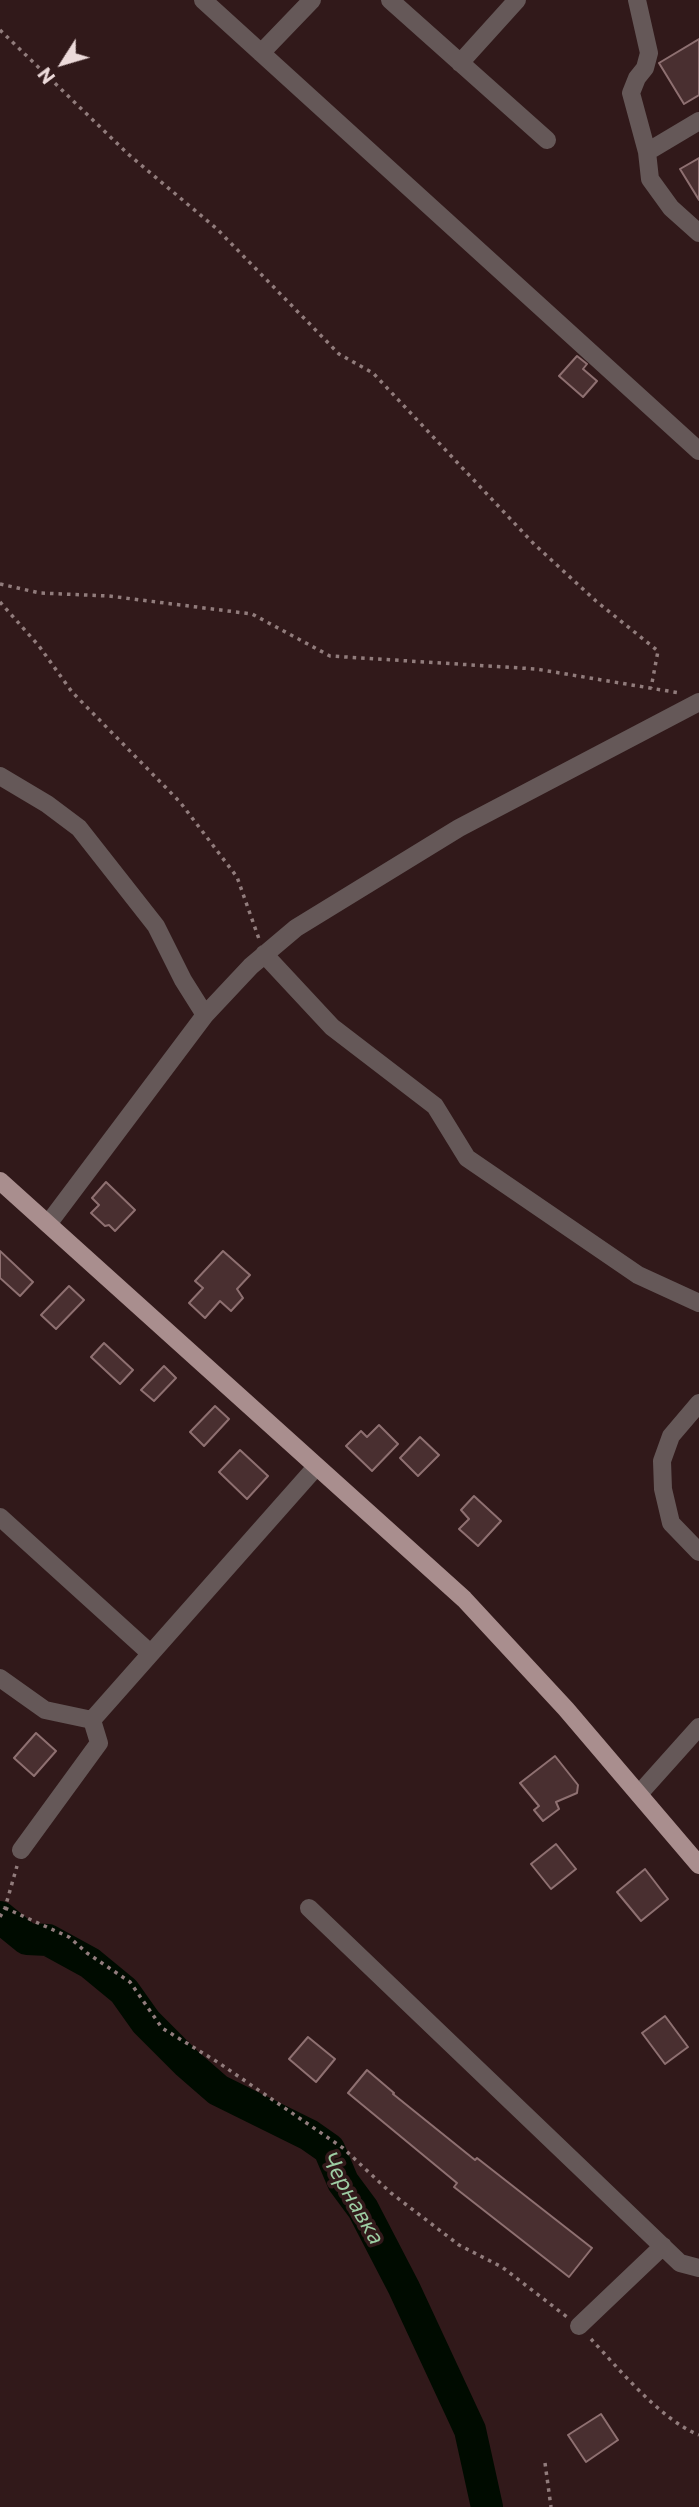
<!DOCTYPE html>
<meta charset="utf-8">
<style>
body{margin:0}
#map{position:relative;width:699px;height:2507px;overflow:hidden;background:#31191a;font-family:Commissioner,sans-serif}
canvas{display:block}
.north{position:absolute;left:28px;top:28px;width:70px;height:70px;-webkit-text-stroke:5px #31191a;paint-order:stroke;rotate:233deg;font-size:19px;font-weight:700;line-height:28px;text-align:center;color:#ecdada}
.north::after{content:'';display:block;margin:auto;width:24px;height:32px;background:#ecdada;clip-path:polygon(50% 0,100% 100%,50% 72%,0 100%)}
</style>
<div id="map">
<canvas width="699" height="2507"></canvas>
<div class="north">N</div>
</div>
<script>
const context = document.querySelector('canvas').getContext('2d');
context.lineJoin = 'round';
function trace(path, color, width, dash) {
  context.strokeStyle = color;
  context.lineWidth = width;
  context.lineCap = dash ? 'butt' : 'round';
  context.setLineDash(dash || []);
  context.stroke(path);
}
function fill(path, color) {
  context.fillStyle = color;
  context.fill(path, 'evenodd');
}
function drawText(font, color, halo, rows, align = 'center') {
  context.font = font + ' Commissioner,sans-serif';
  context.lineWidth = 7;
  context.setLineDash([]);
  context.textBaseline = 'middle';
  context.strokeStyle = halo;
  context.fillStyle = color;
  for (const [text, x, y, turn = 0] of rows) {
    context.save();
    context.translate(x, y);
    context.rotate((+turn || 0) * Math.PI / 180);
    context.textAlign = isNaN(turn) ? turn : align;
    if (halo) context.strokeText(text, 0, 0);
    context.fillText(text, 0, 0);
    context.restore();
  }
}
trace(new Path2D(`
 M0,1917L27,1939L48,1940L90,1963L124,1991L146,2022L187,2063L218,2090L309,2135L329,2149L343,2182L363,2209L404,2288L470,2430L487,2507`), '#000b00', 32);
const building = new Path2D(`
 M699,39V95L684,104L659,63Z
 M699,158V200L680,169Z
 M577,356L587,364L583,369L597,381L583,397L559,376Z
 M106,1182L135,1210L115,1231L109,1225L105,1226L91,1213L99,1205L92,1198Z
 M0,1251L33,1282L20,1296L0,1278Z
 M223,1251L250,1275L237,1289L243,1298L231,1311L220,1301L205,1318L189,1303L203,1288L195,1281Z
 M69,1286L84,1300L56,1329L41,1315Z
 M104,1343L133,1370L120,1384L91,1357Z
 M164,1366L176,1378L154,1401L141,1390Z
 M215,1406L229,1419L204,1446L190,1432Z
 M379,1425L398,1444L372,1471L346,1446L361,1431L367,1437Z
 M420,1437L439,1455L418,1476L400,1458Z
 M240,1450L268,1476L247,1499L219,1472Z
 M474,1496L501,1521L478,1546L459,1529L469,1519L461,1510Z
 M36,1733L56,1751L34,1776L14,1758Z
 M555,1756L578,1785L577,1793L556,1802L559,1809L543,1821L534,1810L539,1806L520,1783Z
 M556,1844L576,1869L551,1889L531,1864Z
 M645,1869L668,1899L641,1921L617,1892Z
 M665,2016L688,2047L665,2064L642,2033Z
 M308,2037L335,2059L316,2082L289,2059Z
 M367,2070L394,2093L393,2094L475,2160L477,2158L592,2248L569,2277L454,2187L457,2183L348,2093Z
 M601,2414L618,2440L586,2462L568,2435Z`);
fill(building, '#492f30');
trace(building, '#8e7071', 2);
trace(new Path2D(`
 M0,30L128,154L217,229L339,354L373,373L534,544L596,601L658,651L651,688
 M0,584L40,593L109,596L252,614L330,656L536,669L680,693
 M0,602L39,646L72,692L180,802L237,877L259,939
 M5,1908L69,1937L87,1953L130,1982L162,2028L219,2063L343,2148L391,2193L459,2245L502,2267L567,2317
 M0,1917L5,1908L17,1866
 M591,2339C619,2369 661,2420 699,2435
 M545,2463L551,2507`), '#917c7c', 3.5, [3.5, 5]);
trace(new Path2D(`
 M203,0L699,451
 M390,0L547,140
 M637,0L649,53L645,68L637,78L631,93L647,152L650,179L671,208L699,233
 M261,53L312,0
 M460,63L517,0
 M647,152L699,121
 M0,776L47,804L79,828L156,926L183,980L205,1015
 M264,954L332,1027L435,1106L467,1158L638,1275L699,1303
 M48,1224L205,1015L251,966L296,928L459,828L699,702
 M699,1403L671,1436L662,1461L663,1489L671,1523L699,1552
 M0,1517L150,1653
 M0,1678L45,1710L92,1720
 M92,1720L316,1467
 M639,1794L699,1727
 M21,1850L99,1743L92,1720
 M309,1908L680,2263L699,2268
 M579,2326L663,2246`), '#655858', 18);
trace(new Path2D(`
 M0,1181L464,1599L566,1709L699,1865`), '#a98e8e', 18);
drawText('italic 23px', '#9dcda3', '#31191a', [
 ["Чернавка",353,2198,60]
]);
</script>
